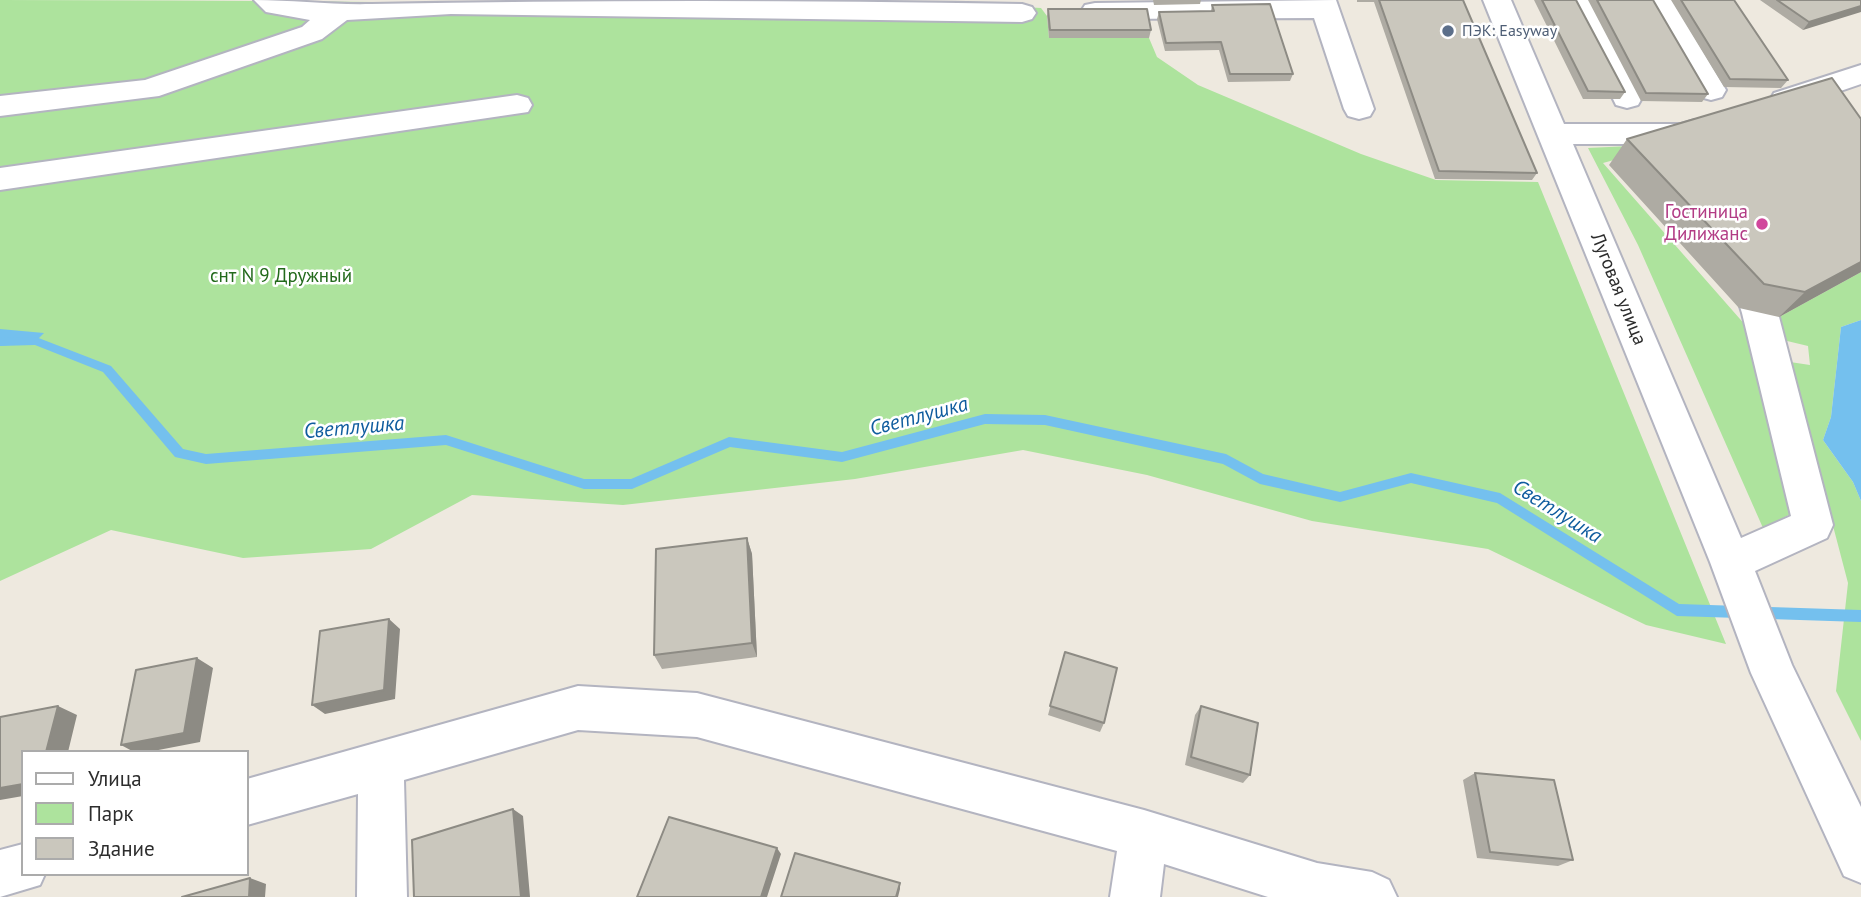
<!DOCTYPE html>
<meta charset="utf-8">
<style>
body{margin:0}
#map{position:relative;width:1861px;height:897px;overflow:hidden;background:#eee9df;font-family:"PT Sans",sans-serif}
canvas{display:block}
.legend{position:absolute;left:21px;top:750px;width:228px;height:126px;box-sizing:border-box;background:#fff;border:2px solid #ababab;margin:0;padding:9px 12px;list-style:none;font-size:21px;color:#2d2d2d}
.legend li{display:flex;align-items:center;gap:14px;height:35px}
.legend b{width:35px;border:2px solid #ababab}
</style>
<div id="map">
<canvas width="1861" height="897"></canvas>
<ul class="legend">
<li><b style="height:9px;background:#fff"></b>Улица</li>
<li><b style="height:19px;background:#ade39d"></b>Парк</li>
<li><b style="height:19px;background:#cac7bd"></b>Здание</li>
</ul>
</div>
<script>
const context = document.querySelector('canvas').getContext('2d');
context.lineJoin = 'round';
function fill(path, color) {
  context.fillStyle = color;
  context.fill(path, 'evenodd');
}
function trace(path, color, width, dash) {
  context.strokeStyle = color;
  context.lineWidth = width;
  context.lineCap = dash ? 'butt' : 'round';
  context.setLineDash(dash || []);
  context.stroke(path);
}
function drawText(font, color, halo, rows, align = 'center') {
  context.font = font + ' "PT Sans",sans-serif';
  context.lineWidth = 5;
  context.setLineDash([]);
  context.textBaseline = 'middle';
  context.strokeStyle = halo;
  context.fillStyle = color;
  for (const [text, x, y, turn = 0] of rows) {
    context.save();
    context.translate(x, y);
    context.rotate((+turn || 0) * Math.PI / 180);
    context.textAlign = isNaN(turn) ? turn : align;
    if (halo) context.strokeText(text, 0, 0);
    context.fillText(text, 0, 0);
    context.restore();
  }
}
fill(new Path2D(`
 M0,0C231,0 461,3 692,5C808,6 926,0 1041,8L1047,16L1049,38H1149L1157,57L1198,85L1361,154L1436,180L1538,182L1726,644L1646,625L1488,549L1312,521L1147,475L1023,450L855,479L623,505L472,495L371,549L243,558L111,530L0,581Z
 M1672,144L1603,163L1747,327L1791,514L1763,528L1638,245L1588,148Z
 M1861,272V320L1841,327L1831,417L1823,440L1853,482L1861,501V741L1836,691L1848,583L1790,362L1810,365L1808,346L1783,340L1779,317Z`), '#ade39d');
fill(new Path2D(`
 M1861,320V501L1853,482L1823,440L1831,417L1841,327Z
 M0,329L44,333L36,341L0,346Z`), '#74c0ee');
fill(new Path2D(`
 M36,337L111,366L183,449L206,454L446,435L584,479H631L729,437L842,452L985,414L1045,415L1226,454L1263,474L1340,492L1411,473L1500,493L1679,604L1861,610V622L1677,616L1497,503L1411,483L1340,502L1260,484L1223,464L1045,425L985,424L842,462L730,447L632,489H584L446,445L206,464L175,457L103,372L35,345L0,346V338Z`), '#74c0ee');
const minor = new Path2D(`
 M254,0C293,0 331,5 371,4C588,0 805,0 1022,4L1032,7L1036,13L1032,19L1022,22L451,14L347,20L322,39L159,96L0,116V96L145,80L302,27L310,20L266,12Z
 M1336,0L1374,109L1370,116L1359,119L1348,116L1344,109L1314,18L1095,19L1085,17L1081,11L1085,5L1095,3Z
 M1483,0H1511L1564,124H1681L1695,120L1706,123L1710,130L1706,137L1682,144H1573L1741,538L1791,516L1742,313L1726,262L1731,253L1743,249L1755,253L1778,313L1833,525L1827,538L1755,571L1792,665L1861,807V883L1844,876L1751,673L1710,562Z
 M1564,0H1592L1642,98L1638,105L1627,108L1616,105Z
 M1644,0H1672L1726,90L1722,97L1711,100L1700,97Z
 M1861,65V84L1785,110L1774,107L1770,100L1774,93Z
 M517,95L528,98L532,105L528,112L0,190V168Z
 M578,686L697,693L1144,810L1317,863L1372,872L1389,880L1397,897H1268L1164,864L1160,897H1110L1117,851L697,737L578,730L404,780L407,897H357L358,794L247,825V779Z
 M23,844V874H45L40,885L0,897V850Z`);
trace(minor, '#b3b4c0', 4);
fill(minor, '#fff');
fill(new Path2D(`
 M1153,0H1201L1200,4L1154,5Z
 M1357,0H1463L1537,173L1532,180L1435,179L1374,2H1357Z
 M1534,0H1576L1625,92L1620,99H1583Z
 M1588,0H1653L1708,94L1702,102L1641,101Z
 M1671,0H1734L1788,80L1781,88L1724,87Z
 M1760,0H1861L1803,30Z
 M1212,5L1293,74L1290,81L1228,82L1219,50L1165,51L1157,19L1159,12L1211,11Z
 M1048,9L1151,30L1149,38H1049L1047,16Z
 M1861,119V272L1779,317L1739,308L1609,165L1627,139Z
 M747,538L752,554L757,657L662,669L654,655Z
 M1065,652L1104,723L1100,732L1048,715Z
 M1201,706L1250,775L1243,783L1185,765L1195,715Z
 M1475,773L1573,860L1558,866L1477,858L1463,780Z`), '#aeaba3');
fill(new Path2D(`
 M1861,6V12L1803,30L1809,22Z
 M1861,262V272L1779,317L1805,292Z
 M747,538L752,554L757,657L752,643Z
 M389,619L400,629L395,699L325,714L312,705Z
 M197,658L213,668L200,742L148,752H134L121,745Z
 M58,706L77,715L68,752H46Z
 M23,784V796L0,800V788Z
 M513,809L523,816L530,897H521Z
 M777,848L781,854L767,897H761Z
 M250,878L266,884L265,897H249Z
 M900,883V889L898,897H896Z`), '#8d8b84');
const building = new Path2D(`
 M1379,0H1463L1537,173L1439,171Z
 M1542,0H1576L1625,92L1588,91Z
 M1597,0H1653L1708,94L1646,93Z
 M1681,0H1734L1788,80L1730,79Z
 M1777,0H1861V6L1809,22Z
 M1270,4L1293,74H1230L1221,42L1166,43L1159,12L1214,11L1212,5Z
 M1048,9H1147L1151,30H1050Z
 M1832,78L1861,119V262L1805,292L1764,284L1627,139Z
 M747,538L752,643L654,655L656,549Z
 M389,619L384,690L312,705L320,631Z
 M1065,652L1117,668L1104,723L1050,706Z
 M197,658L184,733L121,745L136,670Z
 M58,706L46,752H23V784L0,788V717Z
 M1201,706L1258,723L1250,775L1191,757Z
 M1475,773L1554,780L1573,860L1490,852Z
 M513,809L521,897H414L412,840Z
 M669,817L777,848L761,897H637Z
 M795,853L900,883L896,897H781Z
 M250,878L249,897H182Z`);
fill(building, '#cac7bd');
trace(building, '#8d8b84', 2);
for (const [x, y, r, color] of [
 [1448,31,7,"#5c6f8a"],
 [1762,224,7,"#d1479c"]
]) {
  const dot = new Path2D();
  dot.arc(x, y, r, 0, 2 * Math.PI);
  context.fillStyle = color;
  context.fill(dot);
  trace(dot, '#fff', 2.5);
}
drawText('16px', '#4e5e75', '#fff', [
 ["ПЭК: Easyway",1462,31]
], 'left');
drawText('19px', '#b23c85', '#fff', [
 ["Гостиница",1748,213],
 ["Дилижанс",1748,235]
], 'right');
drawText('19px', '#236a1c', '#fff', [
 ["снт N 9 Дружный",281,277]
]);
drawText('19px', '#2d2d2d', '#fff', [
 ["Луговая улица",1618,289,68]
]);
drawText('italic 21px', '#0f5c9e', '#fff', [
 ["Светлушка",919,417,-15],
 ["Светлушка",354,428,-5],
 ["Светлушка",1557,512,32]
]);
</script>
